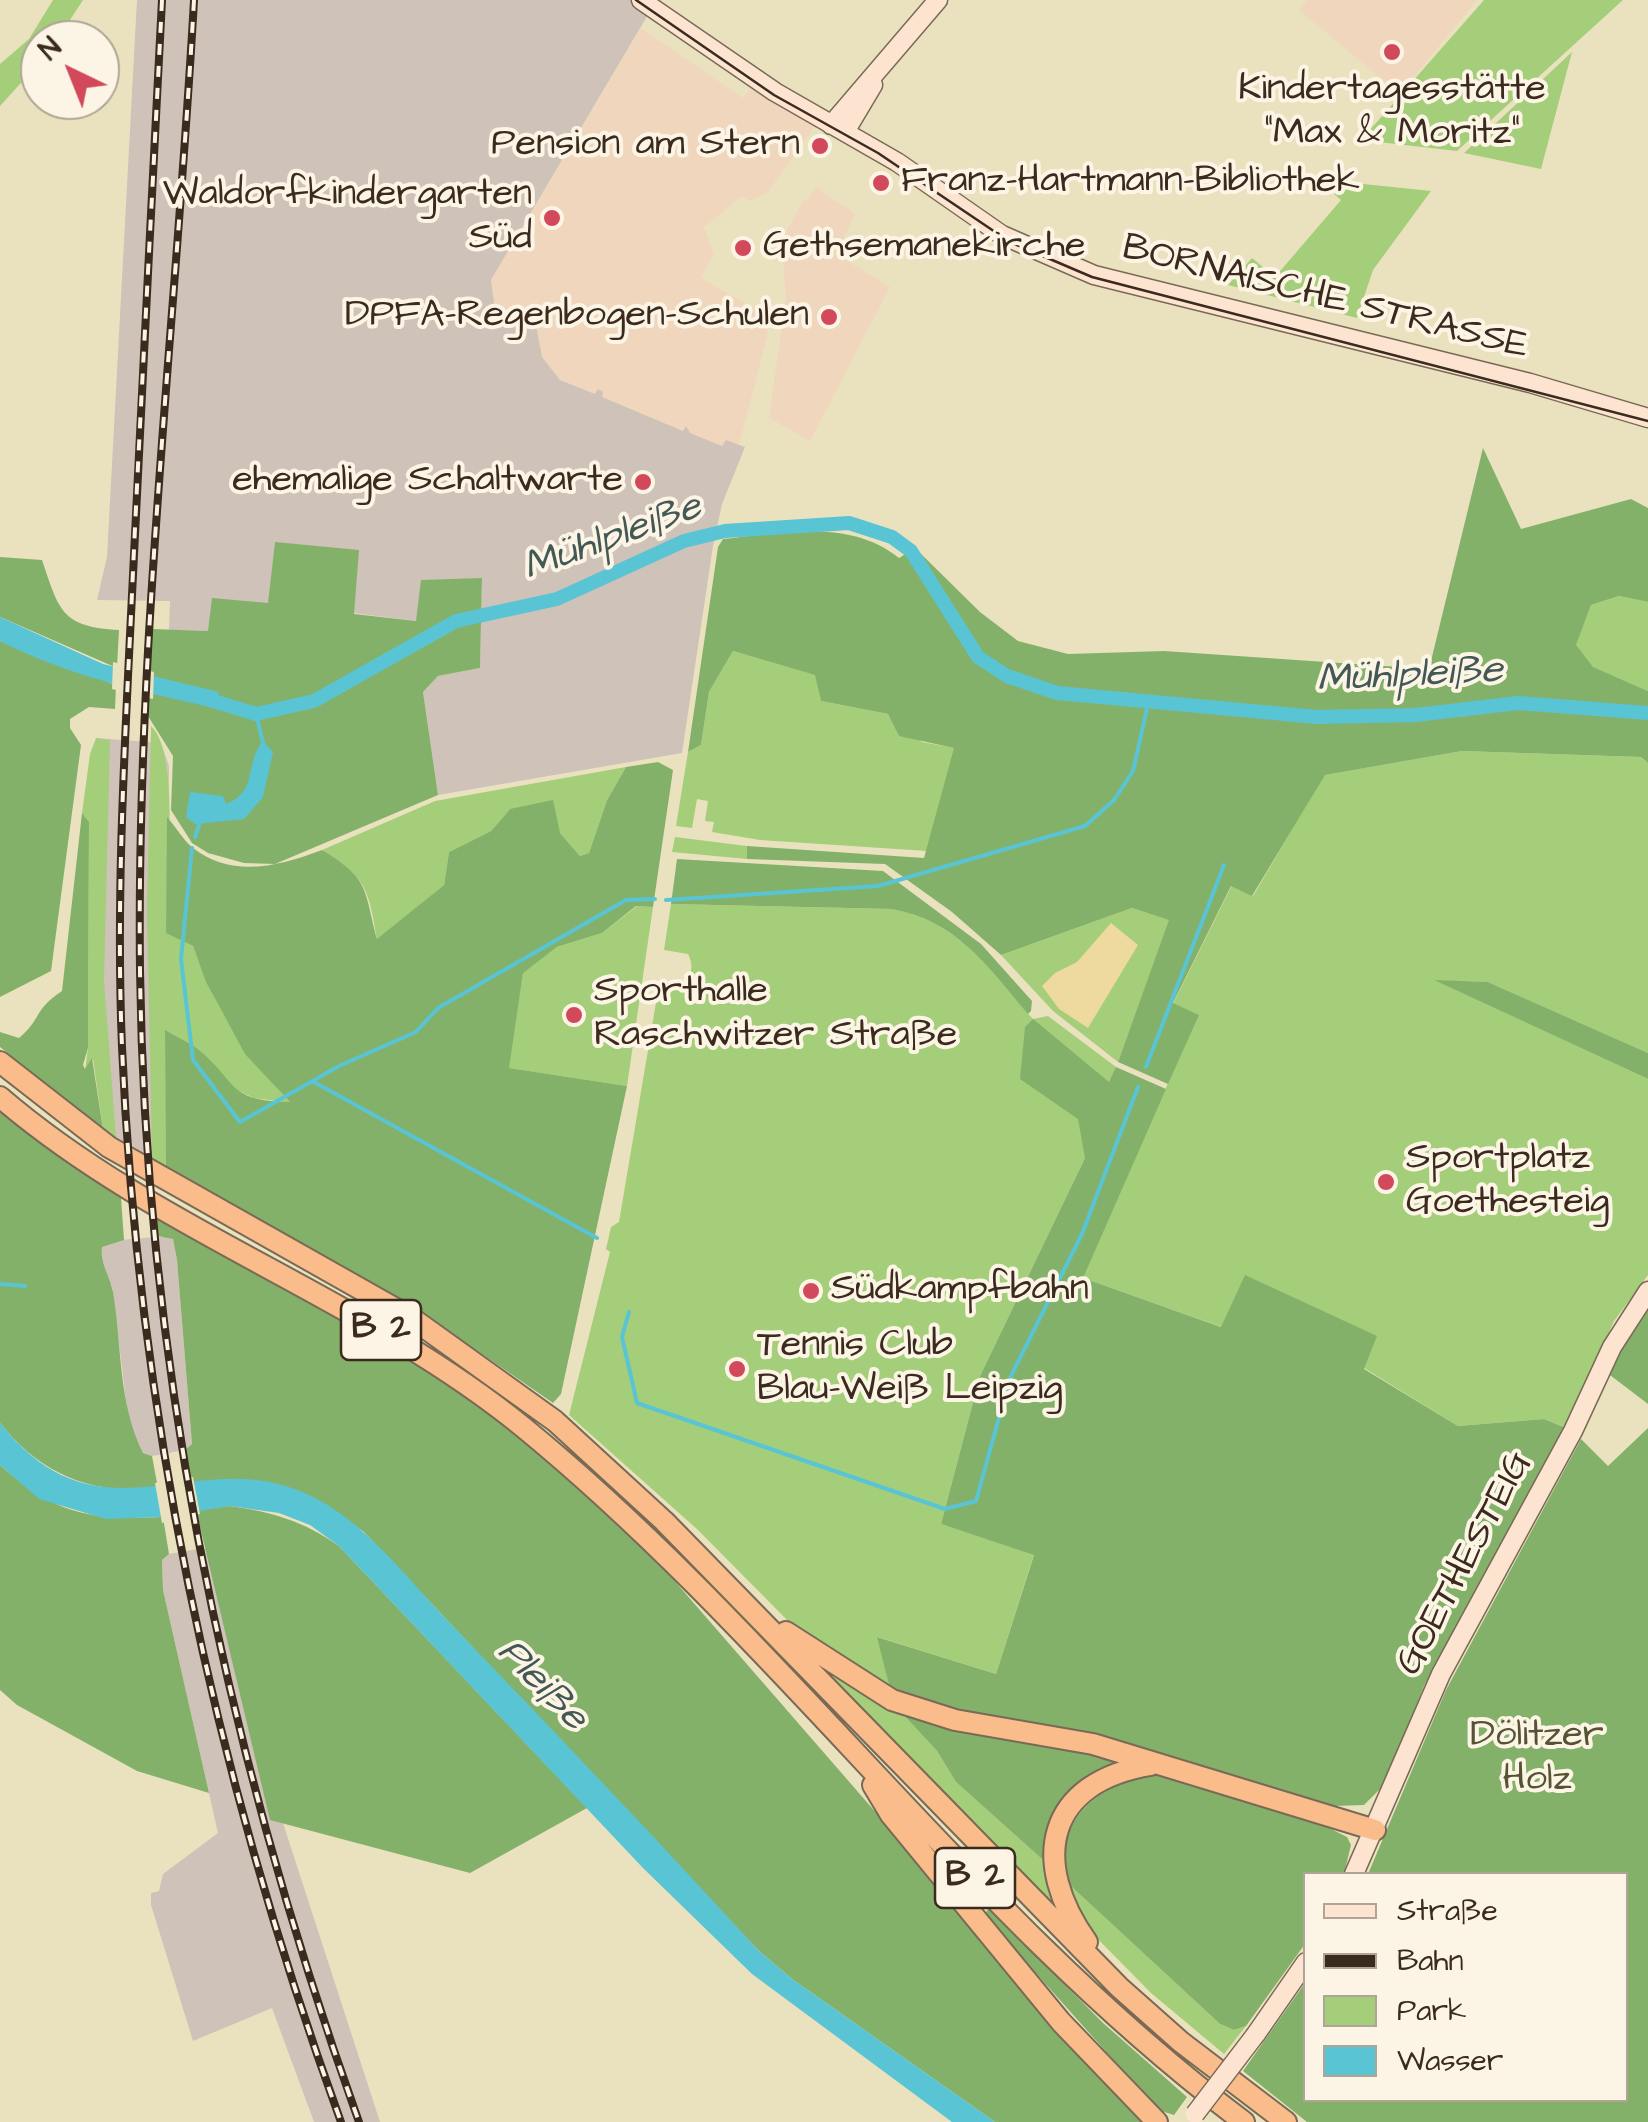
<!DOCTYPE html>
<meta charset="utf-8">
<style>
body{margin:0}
#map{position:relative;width:1648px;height:2122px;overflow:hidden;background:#eae2bf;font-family:"Architects Daughter",sans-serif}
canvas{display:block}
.legend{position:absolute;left:1303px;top:1872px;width:325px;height:230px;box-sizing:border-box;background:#fcf5e5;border:2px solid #afa495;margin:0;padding:12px 18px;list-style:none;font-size:30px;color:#3b2a1e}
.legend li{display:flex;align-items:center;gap:20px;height:50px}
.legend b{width:50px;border:2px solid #afa495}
.north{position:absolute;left:20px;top:20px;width:100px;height:100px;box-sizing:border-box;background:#fcf5e5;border:2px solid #afa495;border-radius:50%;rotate:317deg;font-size:28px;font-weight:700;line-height:40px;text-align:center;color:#3b2a1e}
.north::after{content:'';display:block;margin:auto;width:35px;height:45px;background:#d1495b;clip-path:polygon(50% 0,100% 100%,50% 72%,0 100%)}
</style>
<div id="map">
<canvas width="1648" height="2122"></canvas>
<ul class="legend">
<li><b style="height:12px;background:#fde4d0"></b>Straße</li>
<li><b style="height:12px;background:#3b2a1e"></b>Bahn</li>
<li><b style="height:28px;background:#a5ce7a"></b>Park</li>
<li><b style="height:28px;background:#59c4d4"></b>Wasser</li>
</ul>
<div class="north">N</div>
</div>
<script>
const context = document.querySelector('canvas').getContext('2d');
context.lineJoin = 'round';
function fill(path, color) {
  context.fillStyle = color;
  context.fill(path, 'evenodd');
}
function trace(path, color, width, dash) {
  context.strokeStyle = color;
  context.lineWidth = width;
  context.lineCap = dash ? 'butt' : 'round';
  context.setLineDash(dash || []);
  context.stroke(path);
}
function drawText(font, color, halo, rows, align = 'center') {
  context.font = font + ' "Architects Daughter",sans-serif';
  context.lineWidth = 8;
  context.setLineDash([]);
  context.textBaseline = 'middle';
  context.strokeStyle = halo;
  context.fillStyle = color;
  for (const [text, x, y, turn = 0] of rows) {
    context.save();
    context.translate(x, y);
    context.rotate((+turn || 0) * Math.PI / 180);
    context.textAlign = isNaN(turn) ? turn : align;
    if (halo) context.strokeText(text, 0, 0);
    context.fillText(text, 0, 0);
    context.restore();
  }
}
fill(new Path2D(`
 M1307,0H1477L1400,94L1299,10Z
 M641,28L743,98L757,79L820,119L768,192L750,201L742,196L704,227L714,254L701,278L763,314L768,333L739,445L726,440L723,447L689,433L686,427L684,431L601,397L598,390L596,394L560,380L542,357L535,320L496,317L491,280Z
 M816,187L855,214L836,254L890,287L810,441L769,418L786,298L783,258L788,228L804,199L807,200Z`), '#f0d6bc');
fill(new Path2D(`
 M137,0H641L652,8L491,280L496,317L535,320L542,357L560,380L595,394L598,389L603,392L602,397L683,431L686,426L690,433L722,446L726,440L745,447L722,504L713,546L682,753L438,795L423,692L438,676L480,668L482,578L416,621L353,613L275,542L269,603L208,631L169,630L170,601L97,600L107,557Z
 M96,738L161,743L169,766L166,1166L103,1129Z
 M167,1236L173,1239L177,1260L192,1444L185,1450L152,1456L143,1453L129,1425L112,1286L101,1260L102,1247L110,1241Z
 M203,1548L211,1551L220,1579L283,1823L380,2122H314L272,2008L193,2041L151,1905V1893L159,1891L163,1874L218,1833L163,1590L162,1560L169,1554Z`), '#cec2b9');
fill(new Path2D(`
 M53,0H83L57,40H40V62L0,106V64L29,39Z
 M1484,0H1623L1457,151L1361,140Z
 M1572,52L1541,169L1464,153Z
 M1344,182L1431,191L1373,270L1357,318L1228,285L1252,258L1275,277L1341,200L1334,194Z
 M1619,596L1648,602V691L1592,667L1575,645L1591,605Z
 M733,651L816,675L821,701L888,714L922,742L955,748L927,851L760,840L712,832L714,822L705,821L708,801L697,799L692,828L676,826L688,752L701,745L709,692Z
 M151,726C181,753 166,889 166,932L193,946C217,1012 243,1052 291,1103L254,1098L230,1087L200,1051L165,1031L166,1166L152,1158L147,911Z
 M96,738L110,740L104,981L116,1138L103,1129L93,1059L85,1070L88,1048L89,823L82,813L90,754Z
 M1462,751L1641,757L1648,763V1053L1488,982L1437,981L1648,1079V1275L1614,1321L1566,1428L1544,1419L1458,1426L1364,1368L1376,1337L1245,1276L1222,1327L1082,1278L1198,1015L1173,1004L1232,885L1253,896L1324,775Z
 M626,767L607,800L589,853L580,856L560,833L510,809L491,831L449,852L444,885L377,940C369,890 366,876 322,850L435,801Z
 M675,837L747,846V859L672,852Z
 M671,904L892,909C960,922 990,970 1033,1019L1048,1016L1116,1067L1085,1158L980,1376L941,1524L1034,1554L996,1674L878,1637L890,1689L796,1629L698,1530L569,1415L610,1252L606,1249L611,1227L619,1222L660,979L684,984C692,974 694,966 688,954L664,950Z
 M637,906L653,907L627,1086L508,1068L523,972L557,947L602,933Z
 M1132,908L1170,920L1118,1062L1053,1011L1001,955Z
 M836,1675L898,1709L937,1751L956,1782L1043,1860L1051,1901L831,1680Z
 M1060,1876L1220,2024L1234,2030L1246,2026L1224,2054L1151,1993L1082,1923Z`), '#a5ce7a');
fill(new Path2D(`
 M1483,448L1521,529L1631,499L1648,508V602L1619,596L1591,605L1576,645L1593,667L1648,691V763L1641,757L1462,751L1325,775L1252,896L1231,886L1173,1003L1199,1015L1168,1084L1118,1062L1169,920L1132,908L1001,955L952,912L885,864L747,859V846L924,858L954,748L899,736L888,714L821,701L815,675L733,651L709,692L701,745L688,752L718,547L723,539C781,533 850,518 899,558L915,548L980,612L1018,641L1068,654L1164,651L1429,669Z
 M275,542L359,550L354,614L416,621L421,580L482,578L480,668L438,676L423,692L438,795L275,864L244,863L208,853L192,843L171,810L173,756L148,716L152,629L208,631L212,598L268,603Z
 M0,557L42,560C59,610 61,627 119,630L117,668L0,617Z
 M0,641L116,685L115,709L89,707L70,719V728L81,745L51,971L0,997Z
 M658,762L673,770L653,907L636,906L602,933L557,947L523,973L509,1068L627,1086L561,1394L553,1403L408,1303L166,1166L165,1030C176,1037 189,1042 199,1050C238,1082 226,1101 290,1102L245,1054L206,982L193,946L166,933L167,817C176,827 183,840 193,848C233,879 279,866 322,850C370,878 364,890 377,939L444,885L449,852L491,831L510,809L553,800L560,833L580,856L589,853L607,800L626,767Z
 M82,813L89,822L88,1048L83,1065L85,1069L92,1058L103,1129L0,1047V1032L19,1038C42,1019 33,1010 62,991Z
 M677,859L883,871L981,944L1032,1001L1031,1011L1028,1014C987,966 957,921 892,909L671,904Z
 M1434,980L1488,982L1648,1053V1079Z
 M1033,1019L1109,1082L1116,1067L1166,1089L1083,1278L1221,1327L1245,1275L1377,1336L1364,1369L1458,1426L1544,1419L1566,1428L1424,1686L1385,1784L1364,1805L1334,1806L1122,1742L949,1708L890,1689L877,1637L996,1674L1034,1555L941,1524L980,1376L1085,1158L1078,1119L1020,1079L1025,1027Z
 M0,1111L121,1198L124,1240L102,1247C100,1265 110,1275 113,1292C122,1346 118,1403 143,1453L152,1456L158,1488C93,1496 40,1474 0,1423Z
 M156,1217L400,1350L523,1437L652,1555L1145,2122H995L792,1979L758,1950L364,1532C308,1490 260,1475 191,1483L185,1450L192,1444L177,1260L173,1239L158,1236Z
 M1648,1291V1404L1602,1369Z
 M1648,1428V2122H1307L1243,2071L1305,1983L1306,2100H1626V1874H1368L1446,1690L1581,1439L1608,1466Z
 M0,1465C57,1515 88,1520 163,1517L169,1554L162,1560L163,1590L209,1793L137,1771L17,1705L0,1690Z
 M230,1506C273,1512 303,1521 339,1546L587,1808L470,1873L270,1820L196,1510Z
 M898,1709L1120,1761C1080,1781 1047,1813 1043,1860L956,1782L937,1751Z
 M1152,1771L1325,1826L1347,1837L1351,1845L1344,1874H1306L1305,1944L1246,2026L1234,2030L1220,2024L1060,1876C1066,1808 1092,1794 1152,1771Z
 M989,1908L1102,2022L1187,2097L1174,2115L1158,2110L984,1915Z`), '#84b16a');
fill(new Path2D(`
 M1111,923L1138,945L1088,1028L1059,1009L1042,986L1055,973L1077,962Z`), '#eeda9e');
fill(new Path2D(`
 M0,617L103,664L219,692L215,708C142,692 66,675 0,641Z
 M263,741L273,752L263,797L244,819L195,824L186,817L190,792L223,796L226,804C259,791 244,763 263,741Z
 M0,1423C101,1550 193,1442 307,1494C364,1520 404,1575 447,1620C552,1729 656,1838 758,1950L792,1979L995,2122H952L752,1974L643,1868L339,1546L310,1525L279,1513L230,1506L163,1517L106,1519L39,1499L0,1465Z`), '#59c4d4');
fill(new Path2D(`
 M113,662L154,672L153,699L112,689Z
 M193,1477L200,1514L162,1523L155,1483Z`), '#eae2bf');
trace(new Path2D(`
 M256,714L263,743
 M195,837L200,822
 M192,848L181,959L193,1060L240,1122L339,1066L416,1032L438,1008L626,900L655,899
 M666,900L878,886L1085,826L1114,800L1133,771L1148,704
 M1146,1067L1224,865
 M312,1081L597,1238
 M0,1284L25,1286
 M629,1312L622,1337L637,1403L945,1509L976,1501L1010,1378L1082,1234L1138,1087`), '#59c4d4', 4);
trace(new Path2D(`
 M197,696L256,714L314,701L456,621L557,599L684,541L725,531L849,523L892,537L911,551L978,657L1007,676L1057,693L1317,717L1416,715L1518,703L1648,713`), '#59c4d4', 14);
const secondary = new Path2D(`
 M641,0L775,92L897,162L1002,235L1094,275L1530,383L1648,418
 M831,125L938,0
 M845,132L873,85
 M1354,1874L1441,1674L1573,1431L1612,1347L1648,1291
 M1256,2034L1306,1962`);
const trunk = new Path2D(`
 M0,1062L109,1147L410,1317L555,1421L664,1521L1119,1987L1181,2042L1286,2122
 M0,1097C157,1232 362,1296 523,1427C782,1639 975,1921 1244,2122
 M786,1632L892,1700L955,1720L1093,1744L1375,1830
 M873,1785L891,1815L1061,2022L1157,2122
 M1087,1942C1030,1862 1045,1782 1151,1765`);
trace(secondary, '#786a56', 21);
trace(trunk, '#786a56', 24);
trace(secondary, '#fde4d0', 18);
trace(trunk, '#f9bc8a', 20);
trace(new Path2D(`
 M636,0L774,95L878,153L1010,242L1092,277L1648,421`), '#3b2a1e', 2.5);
const rail = new Path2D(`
 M162,0C152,205 140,410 131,615C124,759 116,903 122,1047C138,1415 215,1776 341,2122
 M194,0C176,324 136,646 140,971C145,1364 226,1752 359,2122`);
trace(rail, '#3b2a1e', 8);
trace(rail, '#fcf5e5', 4, [11]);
const secondaryBridge = new Path2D(`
 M1195,2114L1256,2034`);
trace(secondaryBridge, '#786a56', 21, []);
trace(secondaryBridge, '#fde4d0', 18);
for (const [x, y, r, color] of [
 [1392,52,10,"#d1495b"],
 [820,146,10,"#d1495b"],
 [881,183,10,"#d1495b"],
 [552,218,10,"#d1495b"],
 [743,248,10,"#d1495b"],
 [829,317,10,"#d1495b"],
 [643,482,10,"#d1495b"],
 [574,1015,10,"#d1495b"],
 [1386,1182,10,"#d1495b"],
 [811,1291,10,"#d1495b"],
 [737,1369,10,"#d1495b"]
]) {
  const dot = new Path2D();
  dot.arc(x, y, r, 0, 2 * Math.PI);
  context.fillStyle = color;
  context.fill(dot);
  trace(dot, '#fcf5e5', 4);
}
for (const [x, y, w] of [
 [381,1330,80],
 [975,1878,80]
]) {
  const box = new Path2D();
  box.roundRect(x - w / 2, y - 30, w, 60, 8);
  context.fillStyle = '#fcf5e5';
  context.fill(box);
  trace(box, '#3b2a1e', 2.5);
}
drawText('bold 35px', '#3b2a1e', null, [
 ["B 2",381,1330],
 ["B 2",975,1878]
]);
drawText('38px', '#3b2a1e', '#fcf5e5', [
 ["Kindertagesstätte",1392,91,"center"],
 ["\"Max & Moritz\"",1392,135,"center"],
 ["Pension am Stern",800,146,"right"],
 ["Franz-Hartmann-Bibliothek",901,183],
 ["Waldorfkindergarten",532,196,"right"],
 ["Süd",532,240,"right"],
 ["Gethsemanekirche",763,248],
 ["DPFA-Regenbogen-Schulen",809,317,"right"],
 ["ehemalige Schaltwarte",623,482,"right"],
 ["Sporthalle",594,993],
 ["Raschwitzer Straße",594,1037],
 ["Sportplatz",1406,1160],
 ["Goethesteig",1406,1204],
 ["Südkampfbahn",831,1291],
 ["Tennis Club",757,1347],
 ["Blau-Weiß Leipzig",757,1391]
], 'left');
drawText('38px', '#3b2a1e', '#fcf5e5', [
 ["BORNAISCHE STRASSE",1325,299,14],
 ["GOETHESTEIG",1466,1564,-62]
]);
drawText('38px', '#565335', '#fcf5e5', [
 ["Dölitzer",1537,1737],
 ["Holz",1537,1781]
]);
drawText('italic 40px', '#445855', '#fcf5e5', [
 ["Mühlpleiße",613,539,-20],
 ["Mühlpleiße",1410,677,-3],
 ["Pleiße",541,1686,46]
]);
</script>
